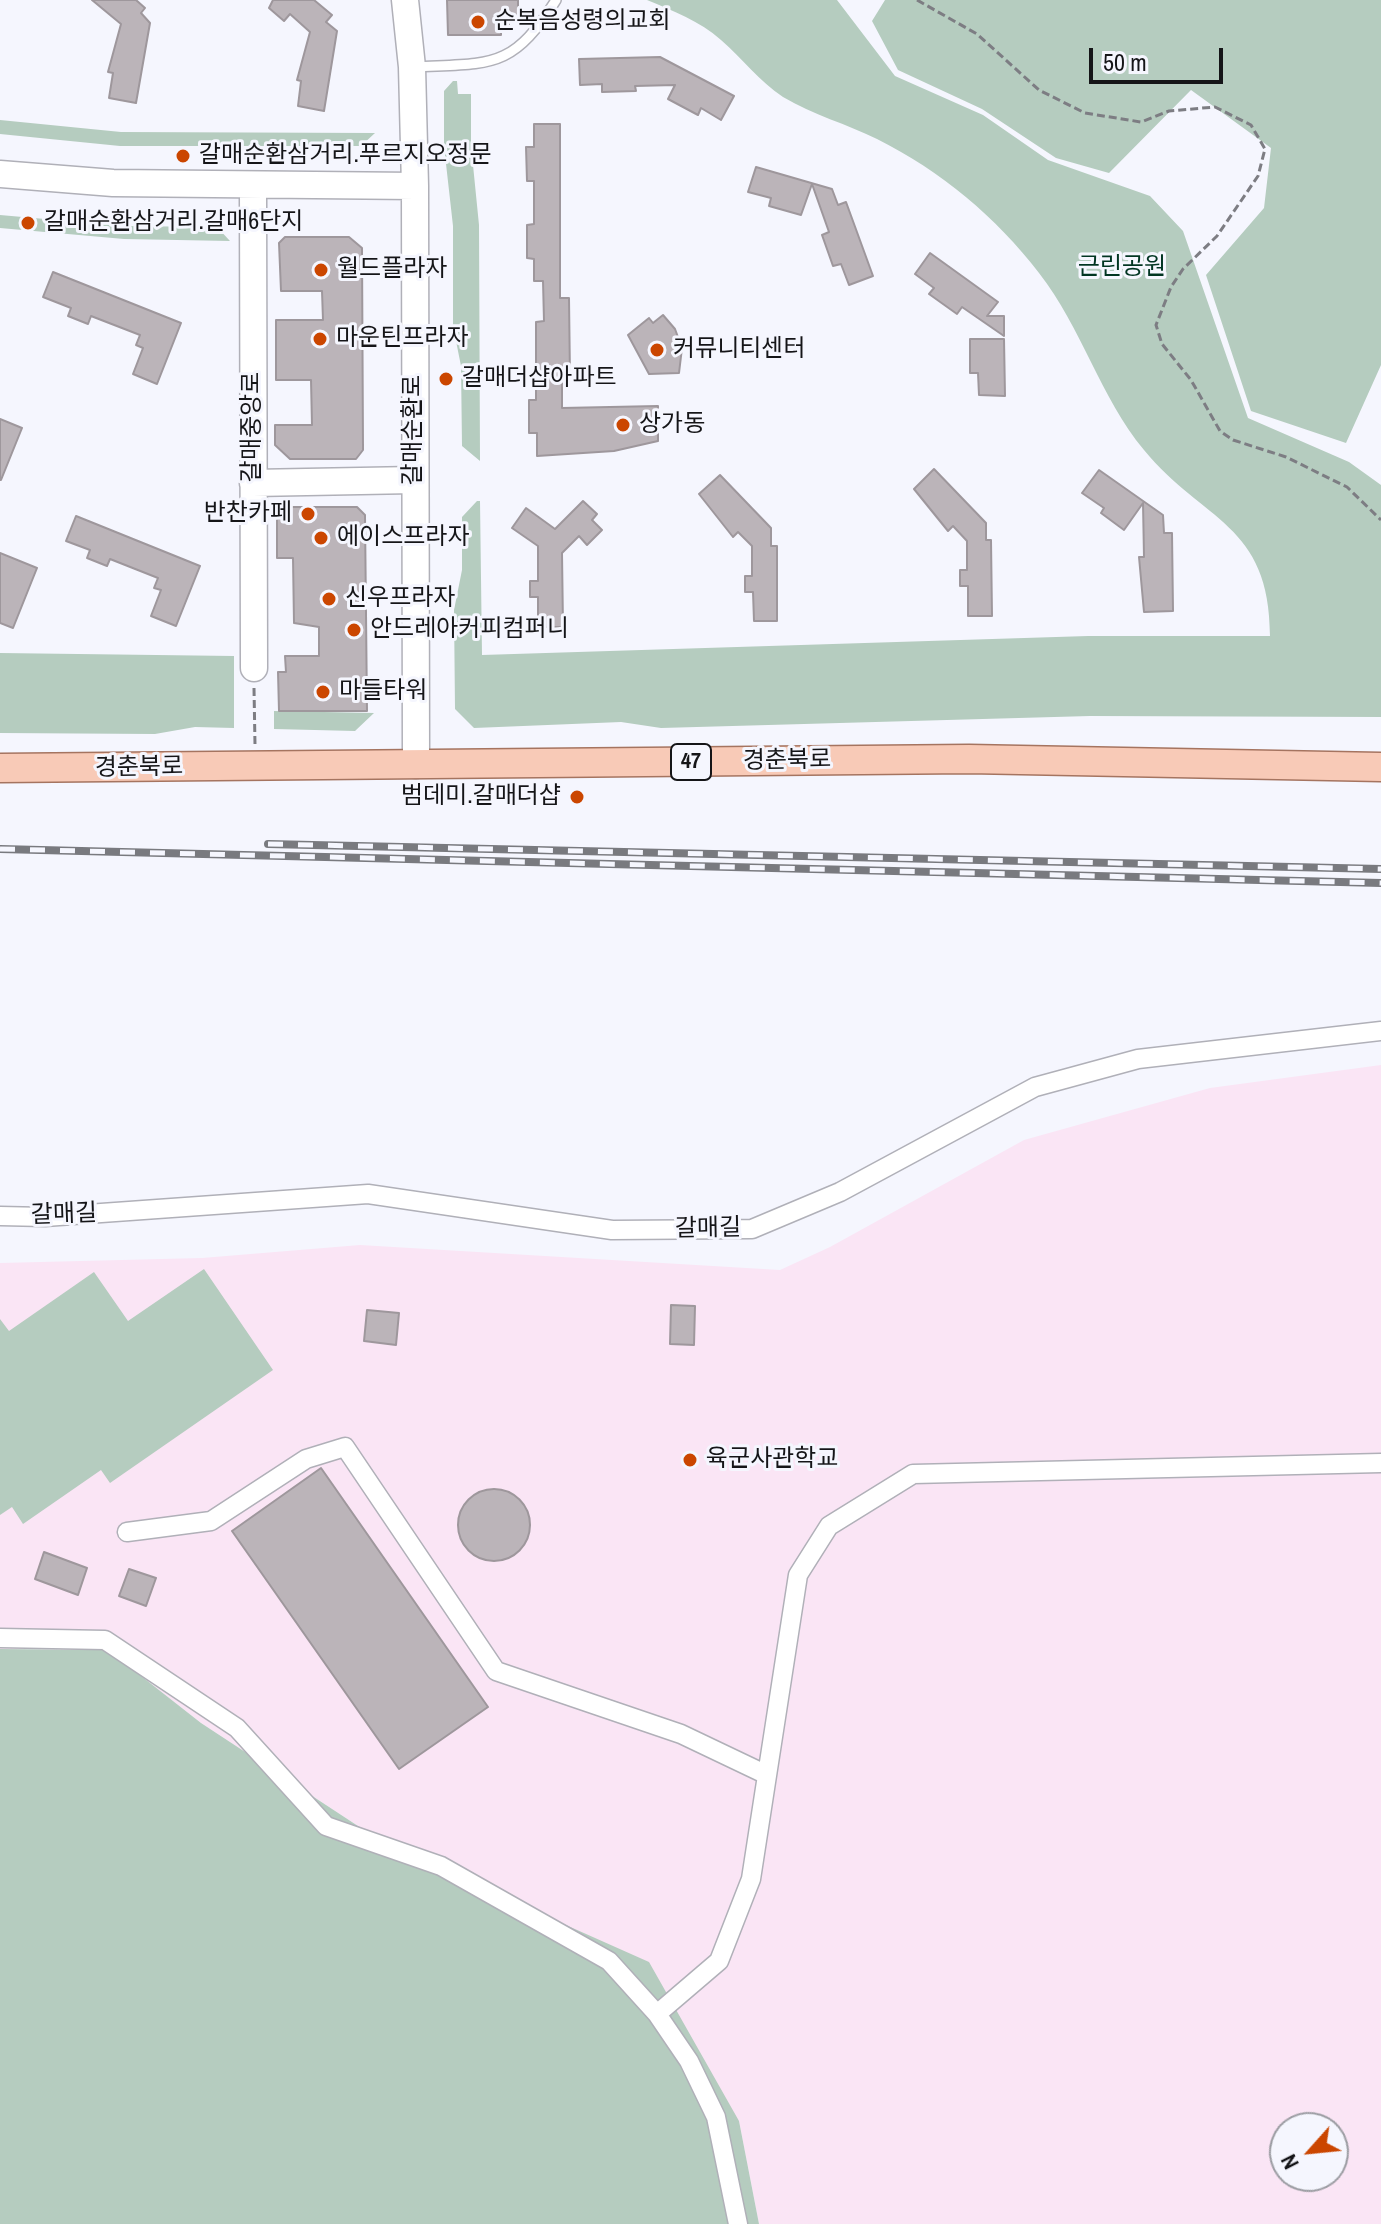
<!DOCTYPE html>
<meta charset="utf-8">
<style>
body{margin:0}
#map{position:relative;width:1381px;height:2224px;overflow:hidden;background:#f5f6fe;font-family:"Archivo Narrow",sans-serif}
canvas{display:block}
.north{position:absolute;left:1269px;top:2112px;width:80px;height:80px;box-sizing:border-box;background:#f5f6fe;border:2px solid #9b9ca2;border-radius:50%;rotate:243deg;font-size:22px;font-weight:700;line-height:32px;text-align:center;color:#151518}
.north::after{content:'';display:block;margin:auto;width:28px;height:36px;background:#cb4600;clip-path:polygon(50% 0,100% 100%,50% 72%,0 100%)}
.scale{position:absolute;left:1089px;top:48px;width:134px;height:36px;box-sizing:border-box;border:4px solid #151518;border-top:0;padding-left:10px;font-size:24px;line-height:28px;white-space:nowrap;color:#151518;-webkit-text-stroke:6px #f5f6fe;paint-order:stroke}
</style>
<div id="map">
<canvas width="1381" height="2224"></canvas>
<div class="north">N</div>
<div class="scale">50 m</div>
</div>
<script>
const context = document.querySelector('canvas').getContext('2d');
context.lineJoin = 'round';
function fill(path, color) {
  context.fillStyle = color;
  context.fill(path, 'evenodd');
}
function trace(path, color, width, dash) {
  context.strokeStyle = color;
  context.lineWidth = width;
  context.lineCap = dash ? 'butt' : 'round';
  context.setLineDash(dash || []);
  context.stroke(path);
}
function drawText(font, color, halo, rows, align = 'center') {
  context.font = font + ' "Archivo Narrow","Noto Sans KR",sans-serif';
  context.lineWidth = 6;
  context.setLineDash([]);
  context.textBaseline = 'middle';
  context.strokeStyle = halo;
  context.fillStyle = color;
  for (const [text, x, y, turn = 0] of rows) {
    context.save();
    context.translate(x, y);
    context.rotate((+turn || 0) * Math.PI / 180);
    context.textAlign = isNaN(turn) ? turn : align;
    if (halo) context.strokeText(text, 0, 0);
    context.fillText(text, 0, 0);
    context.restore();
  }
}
fill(new Path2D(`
 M1381,1065V2224H759L739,2121L449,1873L358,1826L201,1723L108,1650L0,1649V1263L202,1258L360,1245L780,1270L830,1247L1024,1140L1210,1088ZM1285,2128H1333V2176H1285Z`), '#fae5f5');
fill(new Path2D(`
 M647,0H837L895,76L983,115L1048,160L1150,196L1183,231L1248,418L1349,462L1381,485V717L1090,716L661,728L621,722L474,728L455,709L454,610L462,570V517L477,501H480L482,655L1088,636H1270C1270,523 1203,522 1144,450C1100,397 1082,328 1039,273C996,217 941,171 877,139C847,124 813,115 783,97C759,81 743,59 721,40C700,21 673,11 647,0Z
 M885,0H1381V365L1346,443L1251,411L1206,275L1264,208L1271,148L1191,90L1109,173L1056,158L982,109L898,70L872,21Z
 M453,81H457L458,94H471V145L479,225L480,461L462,446L461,366L453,326V226L444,146V91Z
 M0,120L121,132L375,133L361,146H120L0,134Z
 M0,215L124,226L217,227L230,241L124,239L0,228Z
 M0,653L234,656V728L195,727L155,734L0,733Z
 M274,711L374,713L355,731L274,729Z
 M204,1269L273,1370L110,1483L101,1470L23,1524L12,1507L0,1515V1319L9,1331L94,1272L128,1321Z
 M0,1649L108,1650L201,1723L358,1826L449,1873L649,1962L739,2121L759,2224H0Z`), '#b5ccbf');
const building = new Path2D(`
 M92,0H136L145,8L141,13L150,23L136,103L109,98L113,73L108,72L121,24Z
 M273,0H314L332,15L326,22L337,31L324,111L298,106L301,81L297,80L310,32L290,14L284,21L269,8Z
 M447,0H518V14L509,15V29L501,30V35H448Z
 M660,57L734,96L721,120L701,108L698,115L668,99L675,85L635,86L636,91L602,92V84L580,85L579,59Z
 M534,124H560V298H569L570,378H562V408L658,406V441L614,451L537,456V433H529V400H536V322L544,321L543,281H534V259L527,258V225L534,224V181H527L526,147H534Z
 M756,167L832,189L838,205L846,202L873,276L849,285L841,264L833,266L822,235L829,232L812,184L801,215L769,206L771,198L748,192Z
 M285,237H349L362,248L363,450L356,459H290L275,445V425H312L311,380H276V320H323L322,291H281L279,243Z
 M930,253L998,302L987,316H1004V336L962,307L957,314L929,294L934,288L915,274Z
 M53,272L181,323L157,384L133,374L143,348L136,345L140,335L91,316L88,324L68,316L71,308L43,297Z
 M663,315L675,329L682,348L679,373L649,374L628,335L649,318L653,323Z
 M970,339H1004L1005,396L979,395L978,373H970Z
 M0,419L22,428L1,480H0Z
 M934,469L986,523V540H991L992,616H968V586H960V570H967V541L953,526L948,531L914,489Z
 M1099,470L1163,515L1164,533H1172L1173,611L1144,612L1139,557H1144L1143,503L1124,530L1101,513L1104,508L1082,493Z
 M720,475L771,528V546H777V621H754L753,592H745V576H752V546L738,532L733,537L699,494Z
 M583,501L597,514L592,520L602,530L587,545L579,536L562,553L563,627H538V597H530V581H538V546L512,528L526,508L555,529Z
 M288,507H357L365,515L367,711H279L278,672H286L285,656H319V627L294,623L293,558H277V519Z
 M76,516L200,566L176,626L151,616L161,590L154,588L158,578L110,559L107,566L87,558L90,550L66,541Z
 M0,553L37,568L13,628L0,623Z
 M671,1305L695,1306L694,1345L670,1344Z
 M367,1310L399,1313L396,1345L364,1341Z
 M321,1468L488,1707L399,1769L232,1531Z
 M458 1525a36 36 0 1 1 72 0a36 36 0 1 1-72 0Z
 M44,1552L87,1568L78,1595L35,1579Z
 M129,1569L156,1578L146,1606L119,1596Z`);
fill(building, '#bbb4b9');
trace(building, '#9e979c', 2);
const lane = new Path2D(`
 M415,67C492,63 512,70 556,0`);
const street = new Path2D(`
 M0,1216L45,1217L368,1194L612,1230L752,1229L840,1192L1035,1087L1138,1059L1381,1031
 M127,1532L211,1521L306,1459L345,1447L496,1671L681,1734L767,1775
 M0,1638L105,1640L237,1728L326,1826L441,1866L609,1961L657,2014L689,2061L716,2117L738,2224
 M657,2014L719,1961L751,1879L798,1575L829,1526L913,1474L1381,1463`);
const secondary = new Path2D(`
 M405,0L412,67L415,186L416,765
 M0,174L113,183L415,186
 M253,186L254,668
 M253,483L414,480`);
const primary = new Path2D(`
 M0,768L969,759L1381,767`);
trace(lane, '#b0b0b8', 12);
trace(street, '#b0b0b8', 21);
trace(secondary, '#b0b0b8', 29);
trace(primary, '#a57460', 31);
trace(new Path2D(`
 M917,0L977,34L1039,90L1085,113L1141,122L1169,111L1215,107L1251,125L1265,149L1258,176L1217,236L1183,269L1171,287L1156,325L1162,344L1191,380L1220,431L1233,440L1286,457L1347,487L1381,520
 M254,688L255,745`), '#7d7d83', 3, [8, 4]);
trace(lane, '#fff', 9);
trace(street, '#fff', 18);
trace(secondary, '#fff', 26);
trace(primary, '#f8cab7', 28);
const rail = new Path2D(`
 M268,844L1381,869
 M0,849L1381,883`);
trace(rail, '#797a7f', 8);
trace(rail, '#f5f6fe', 5, [15]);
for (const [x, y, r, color] of [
 [478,22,8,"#cb4600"],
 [183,156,8,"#cb4600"],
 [28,223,8,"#cb4600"],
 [321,270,8,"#cb4600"],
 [320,339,8,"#cb4600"],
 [657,350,8,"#cb4600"],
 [446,379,8,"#cb4600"],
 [623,425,8,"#cb4600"],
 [308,514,8,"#cb4600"],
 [321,538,8,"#cb4600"],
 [329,599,8,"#cb4600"],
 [354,630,8,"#cb4600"],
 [323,692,8,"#cb4600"],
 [577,797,8,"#cb4600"],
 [690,1460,8,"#cb4600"]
]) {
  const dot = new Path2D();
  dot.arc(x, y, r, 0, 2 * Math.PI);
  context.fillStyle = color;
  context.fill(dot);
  trace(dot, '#f5f6fe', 3);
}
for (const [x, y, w] of [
 [691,762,40]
]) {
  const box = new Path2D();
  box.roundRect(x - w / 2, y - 18, w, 36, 6);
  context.fillStyle = '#f5f6fe';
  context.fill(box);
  trace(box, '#151518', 2);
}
drawText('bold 22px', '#151518', null, [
 ["47",691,762]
]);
drawText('24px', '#151518', '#f5f6fe', [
 ["순복음성령의교회",494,22],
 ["갈매순환삼거리.푸르지오정문",199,156],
 ["갈매순환삼거리.갈매6단지",44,223],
 ["월드플라자",337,270],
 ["마운틴프라자",336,339],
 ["커뮤니티센터",673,350],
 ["갈매더샵아파트",462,379],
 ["상가동",639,425],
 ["반찬카페",292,514,"right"],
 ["에이스프라자",337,538],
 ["신우프라자",345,599],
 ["안드레아커피컴퍼니",370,630],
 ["마들타워",339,692],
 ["범데미.갈매더샵",561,797,"right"],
 ["육군사관학교",706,1460]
], 'left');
drawText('24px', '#013522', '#f5f6fe', [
 ["근린공원",1122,268]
]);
drawText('24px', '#151518', '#f5f6fe', [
 ["갈매중앙로",253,427,-90],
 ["갈매순환로",414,430,-90],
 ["경춘북로",787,761,-1],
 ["경춘북로",139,768,-1],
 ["갈매길",64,1215,-2],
 ["갈매길",708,1229,-1]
]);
</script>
